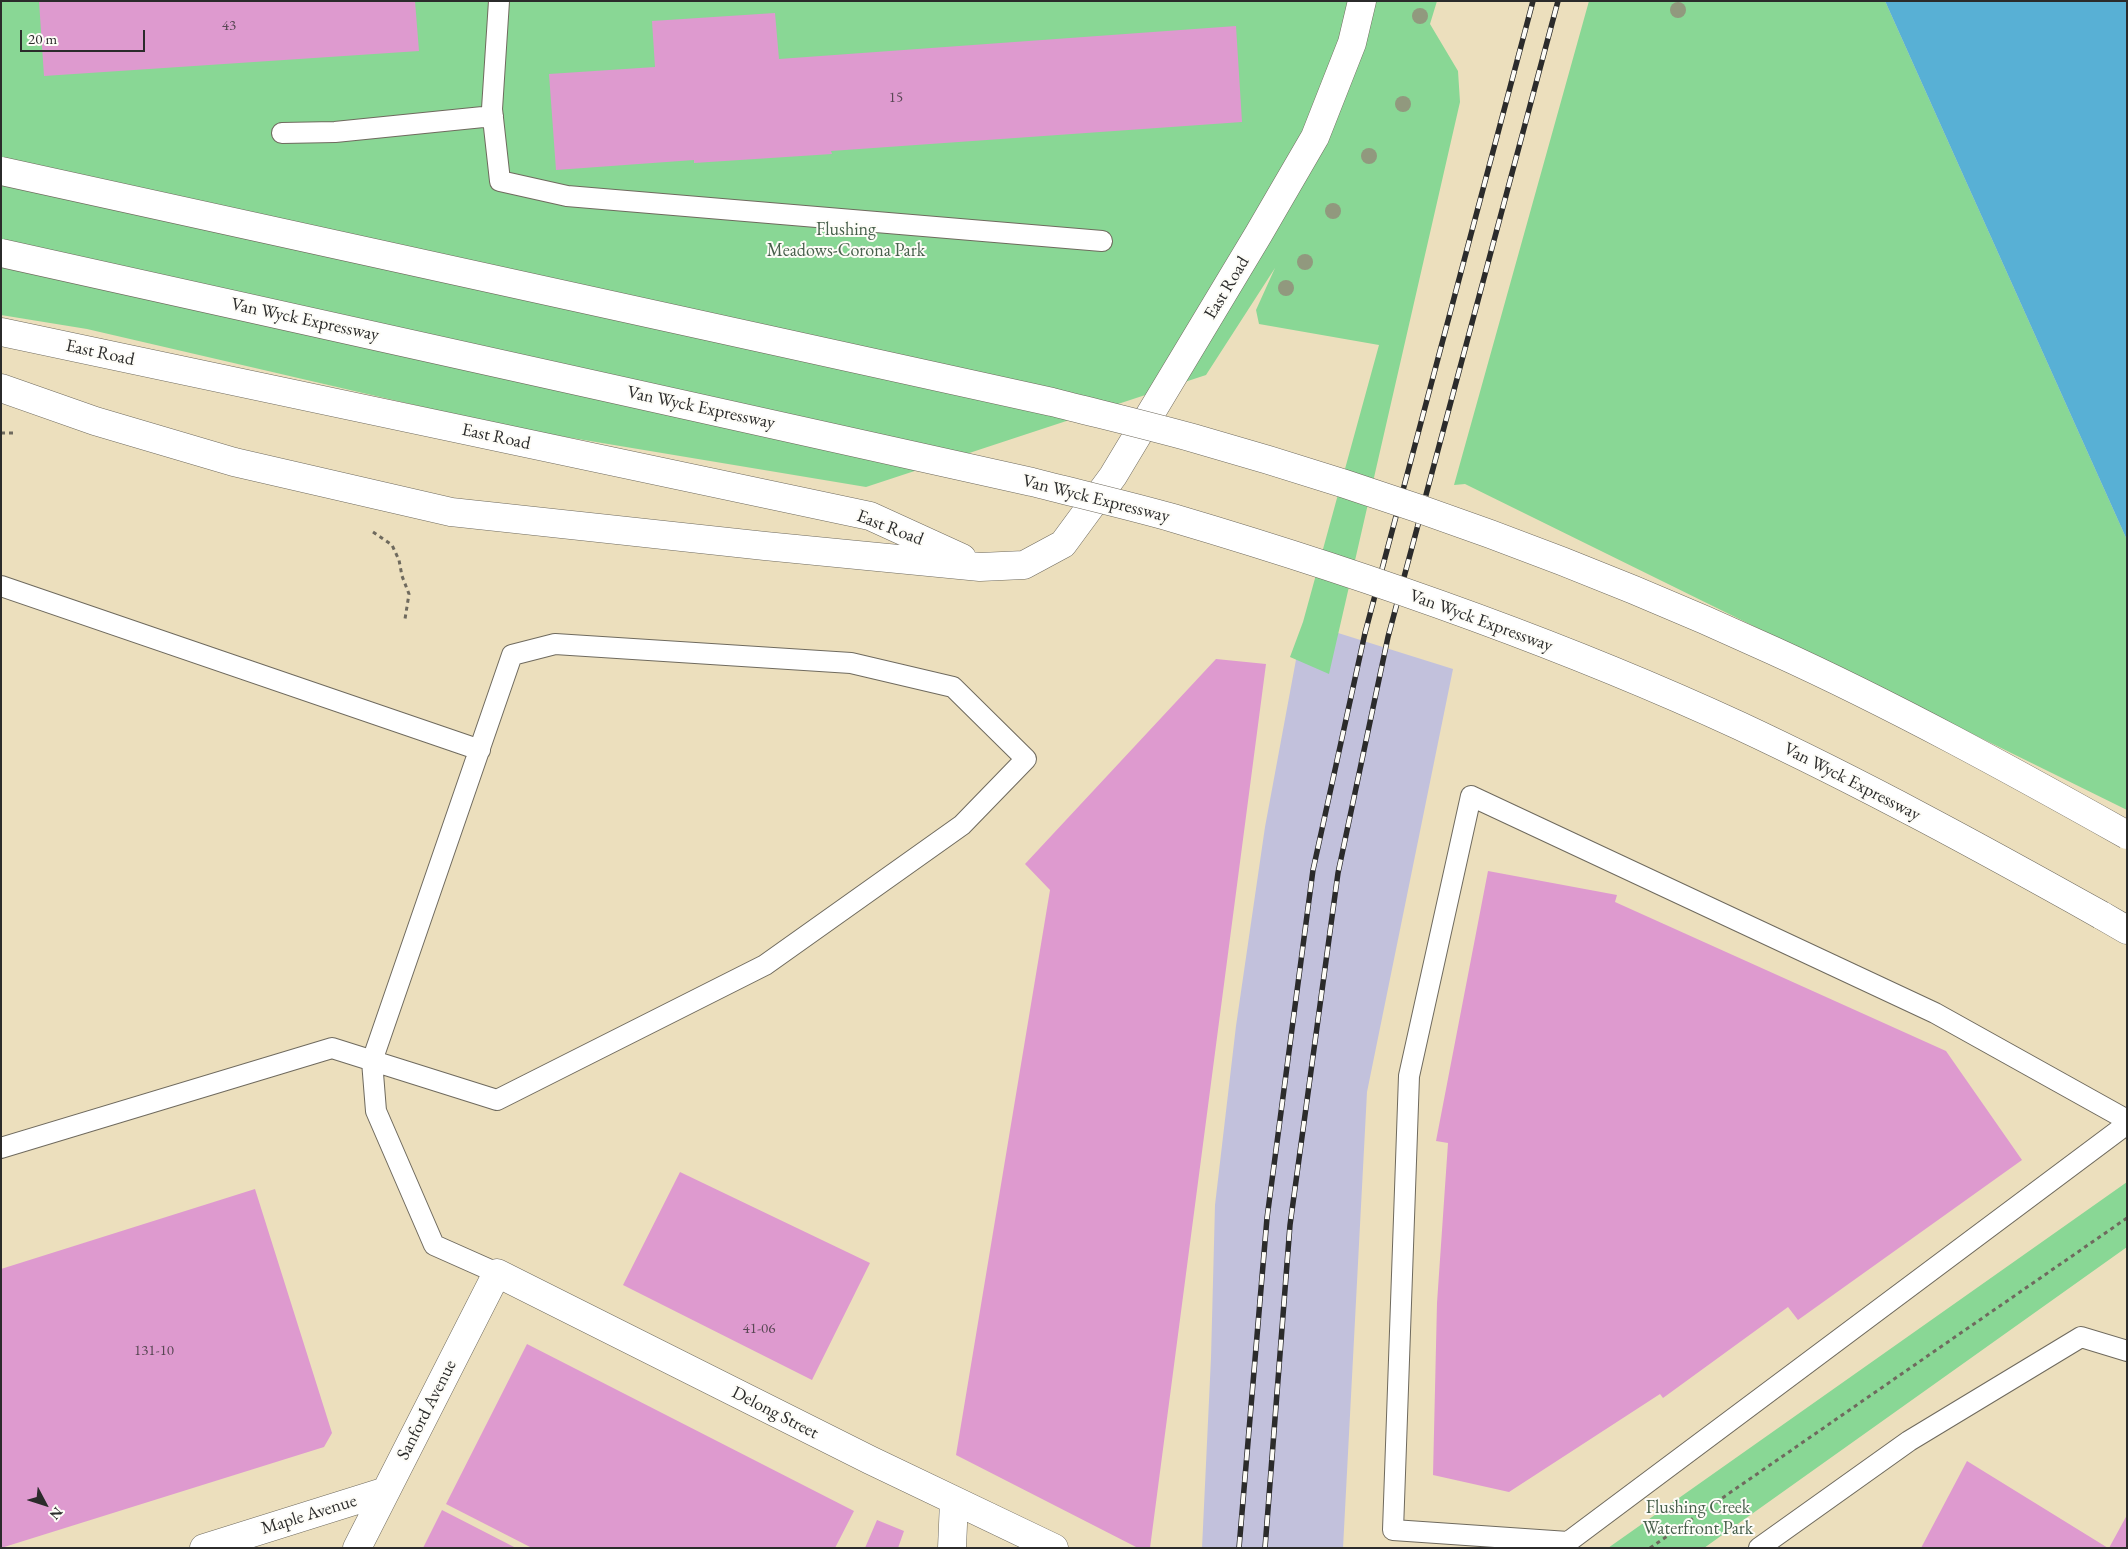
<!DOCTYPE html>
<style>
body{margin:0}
#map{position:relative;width:2128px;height:1549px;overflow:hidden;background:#ecdfbd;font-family:"EB Garamond",serif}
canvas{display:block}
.frame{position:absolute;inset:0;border:2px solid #2b2b2b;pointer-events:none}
.north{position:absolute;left:20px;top:1479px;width:50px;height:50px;-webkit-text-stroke:4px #fdfcf7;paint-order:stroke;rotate:130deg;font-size:14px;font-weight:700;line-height:20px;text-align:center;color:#2b2b2b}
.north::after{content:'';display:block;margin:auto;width:18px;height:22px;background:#2b2b2b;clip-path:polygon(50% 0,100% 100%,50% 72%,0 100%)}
.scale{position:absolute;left:20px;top:30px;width:125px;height:22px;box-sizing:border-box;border:2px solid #2b2b2b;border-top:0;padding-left:6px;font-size:15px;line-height:18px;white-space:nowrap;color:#2b2b2b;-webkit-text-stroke:4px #fdfcf7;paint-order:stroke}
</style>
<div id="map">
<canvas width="2128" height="1549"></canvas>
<div class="frame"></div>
<div class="north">N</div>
<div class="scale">20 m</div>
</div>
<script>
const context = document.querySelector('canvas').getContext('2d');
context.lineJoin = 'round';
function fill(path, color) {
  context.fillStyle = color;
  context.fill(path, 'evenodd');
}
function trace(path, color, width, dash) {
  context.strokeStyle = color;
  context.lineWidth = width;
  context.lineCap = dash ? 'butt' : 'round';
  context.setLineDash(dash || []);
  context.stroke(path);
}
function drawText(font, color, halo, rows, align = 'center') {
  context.font = font + ' "EB Garamond",serif';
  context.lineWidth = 4;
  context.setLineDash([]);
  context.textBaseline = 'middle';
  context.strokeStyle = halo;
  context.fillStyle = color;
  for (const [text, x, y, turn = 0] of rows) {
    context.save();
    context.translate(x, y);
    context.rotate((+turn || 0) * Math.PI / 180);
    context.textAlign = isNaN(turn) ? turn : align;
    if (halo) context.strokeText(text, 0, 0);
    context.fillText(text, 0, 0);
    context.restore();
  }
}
fill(new Path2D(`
 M1303,622L1453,669L1367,1092L1343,1548H1202L1211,1358L1215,1205L1236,1026L1265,827Z`), '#c2c1dc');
fill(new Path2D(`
 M1,1H1437L1430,24L1458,71L1460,102L1329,674L1290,657L1303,622L1379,345L1259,324L1256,310L1275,268L1206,375L866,487L518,429L87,329L1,315Z
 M1589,1H1885L2127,540V810L1465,484L1454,485Z
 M2127,1182V1247L1704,1548H1608Z`), '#89d795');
fill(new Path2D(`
 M1885,1H2127V540Z`), '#58b0d5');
fill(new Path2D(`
 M39,1H415L419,51L44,76Z
 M775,13L779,59L1236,26L1242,122L831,151L832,154L694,163V160L556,170L549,74L655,67L652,21Z
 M1216,659L1266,664L1150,1548H1138L956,1455L1050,890L1025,864Z
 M1488,871L1617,895L1615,902L1946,1051L2022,1160L1798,1320L1788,1307L1663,1398L1660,1394L1509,1492L1433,1475L1437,1303L1448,1143L1436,1141Z
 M680,1172L870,1263L812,1380L623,1285Z
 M255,1189L332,1433L324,1447L1,1548V1269Z
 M527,1344L854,1511L835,1548H532L446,1504Z
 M1967,1461L2108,1548H1921Z
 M442,1510L516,1548H423Z
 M2127,1515V1548H2109Z
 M877,1520L904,1531L898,1548H865Z`), '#de9acf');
const service = new Path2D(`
 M499,1L492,109L500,181L567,196L1102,241
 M282,133L335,132L493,116
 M1,586L480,750
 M1,1148L332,1048L497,1100L765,965L962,825L1026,759L953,687L851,663L555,644L512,655L372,1061L376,1111L434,1245L497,1273
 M1568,1542L1393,1530L1409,1076L1471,796L1935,1013L2127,1120
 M1560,1548L2127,1124
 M1759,1548L1909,1441L2081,1337L2127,1351`);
const minor = new Path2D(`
 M1,332L870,516L962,558
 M1,388L95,421L234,462L451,512L765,546L980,567L1024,565L1063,544L1113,476L1258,235L1315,137L1352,43L1362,1
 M204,1548L386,1491
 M357,1548L497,1273L870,1460L1054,1548
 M952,1548L954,1501`);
const motorway = new Path2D(`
 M2101,915L2127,930`);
trace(service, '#6f6a5e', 22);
trace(minor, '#6f6a5e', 29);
trace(motorway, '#6f6a5e', 29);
trace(new Path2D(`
 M1,433H13
 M373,532L392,545L399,560L402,576L409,594L405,619
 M1650,1548L2127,1218`), '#6f6a5e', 3, [4, 4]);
trace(service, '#fff', 20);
trace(minor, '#fff', 28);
trace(motorway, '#fff', 28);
const rail = new Path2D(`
 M1239,1548L1267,1218L1313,870L1365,633L1533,1
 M1265,1548L1290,1225L1338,873L1388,637L1558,1`);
trace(rail, '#2b2b2b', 5.5);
trace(rail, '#fdfcf7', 4, [11]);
const motorwayBridge = new Path2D(`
 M1,171L1052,402C1099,414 1146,425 1193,438C1392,494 1587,565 1774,651C1895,706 2011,770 2127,835
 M1,253L1032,482C1079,494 1127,505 1173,518C1366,575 1558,642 1740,726C1864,784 1983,849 2101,915`);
trace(motorwayBridge, '#6f6a5e', 29, []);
trace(motorwayBridge, '#fff', 28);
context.fillStyle = '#91997e';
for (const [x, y] of [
 [1678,10],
 [1420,16],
 [1403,104],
 [1369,156],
 [1333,211],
 [1305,262],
 [1286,288]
]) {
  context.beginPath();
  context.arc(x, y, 8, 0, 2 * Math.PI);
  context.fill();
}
drawText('15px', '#584754', null, [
 ["43",229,26],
 ["15",896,98],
 ["41-06",759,1329],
 ["131-10",154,1351]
]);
drawText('18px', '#475f4b', '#fdfcf7', [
 ["Flushing",846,230],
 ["Meadows-Corona Park",846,251],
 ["Flushing Creek",1698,1508],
 ["Waterfront Park",1698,1529]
]);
drawText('18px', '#2b2b2b', '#fdfcf7', [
 ["East Road",1227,288,-59],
 ["Van Wyck Expressway",305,320,12],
 ["East Road",100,353,12],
 ["Van Wyck Expressway",701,408,12],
 ["East Road",496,437,12],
 ["Van Wyck Expressway",1096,499,14],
 ["East Road",890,528,21],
 ["Van Wyck Expressway",1481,621,20],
 ["Van Wyck Expressway",1852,782,27],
 ["Sanford Avenue",427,1410,-63],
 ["Delong Street",775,1413,27],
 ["Maple Avenue",309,1515,-17]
]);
</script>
